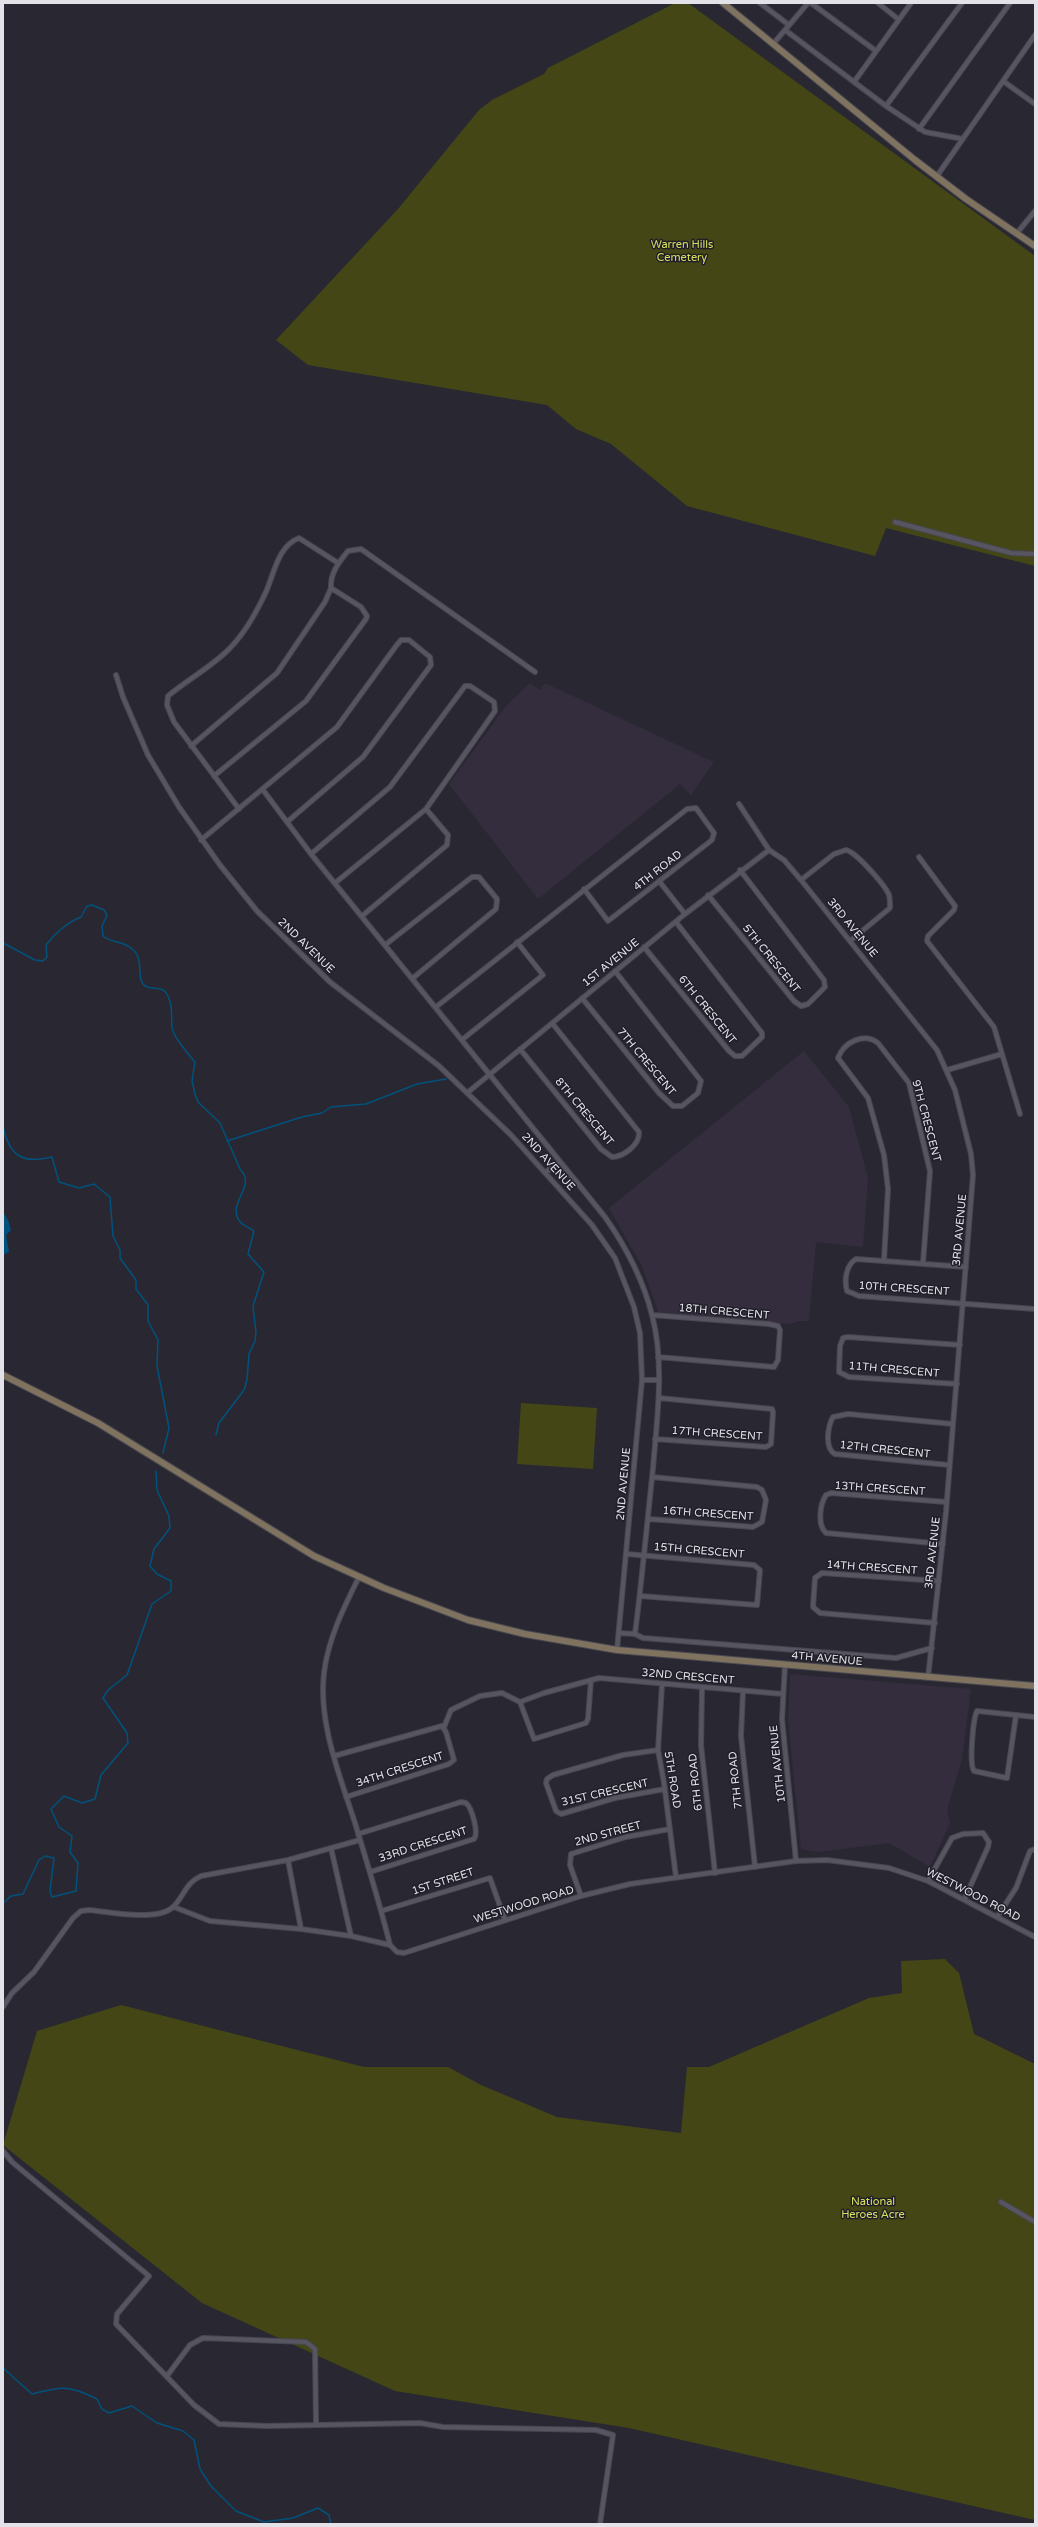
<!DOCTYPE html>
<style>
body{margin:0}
#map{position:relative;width:1038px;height:2527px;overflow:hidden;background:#292832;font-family:"Varela Round",sans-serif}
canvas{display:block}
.frame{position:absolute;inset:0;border:4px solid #e3e2e9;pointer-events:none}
</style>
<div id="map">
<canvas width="1038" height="2527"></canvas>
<div class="frame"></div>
</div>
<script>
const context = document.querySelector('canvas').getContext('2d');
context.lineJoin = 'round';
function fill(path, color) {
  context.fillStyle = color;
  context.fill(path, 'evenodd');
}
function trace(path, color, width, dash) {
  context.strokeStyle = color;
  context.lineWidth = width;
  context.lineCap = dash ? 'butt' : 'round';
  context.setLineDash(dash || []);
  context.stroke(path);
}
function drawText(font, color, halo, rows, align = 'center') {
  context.font = font + ' "Varela Round",sans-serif';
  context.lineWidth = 3;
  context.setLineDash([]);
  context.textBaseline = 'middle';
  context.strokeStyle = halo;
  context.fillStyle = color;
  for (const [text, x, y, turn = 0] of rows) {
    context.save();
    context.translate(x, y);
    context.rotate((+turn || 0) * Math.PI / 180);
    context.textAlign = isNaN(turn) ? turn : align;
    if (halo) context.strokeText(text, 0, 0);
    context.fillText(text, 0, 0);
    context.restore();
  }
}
fill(new Path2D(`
 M530,683L540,690L545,683L714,762L691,795L680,784L538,899L449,784L506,706Z
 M804,1051L849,1107L868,1178L863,1247L816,1242L809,1321H797L791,1324L659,1314L642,1266L609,1208Z
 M790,1674L971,1689L962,1759L947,1810L950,1823L930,1867L889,1843L818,1852L801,1849L788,1719Z`), '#342d3d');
fill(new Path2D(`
 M675,3H688L1035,256V566L886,528L875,556L687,506L611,444L576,429L547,405L308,365L276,340L398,209L479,110L492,100L544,74L548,68Z
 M521,1403L597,1408L593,1469L517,1464Z
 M945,1959L959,1973L974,2034L1035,2064V2520L629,2428L395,2391L202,2303L3,2145L37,2031L121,2005L364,2067H448L481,2085L557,2117L681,2133L687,2067H709L869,1998L902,1993L901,1961Z`), '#444715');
fill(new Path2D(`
 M3,1212L8,1220L11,1230L6,1235L9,1252L3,1255Z`), '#00527d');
trace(new Path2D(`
 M3,943L35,960L43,961L47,957L46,945C54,934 68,922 81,917L87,906L92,905L104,910L107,915L102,926L103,936C111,943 123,941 131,948C145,958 136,975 143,984C149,992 162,984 167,994C173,1005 171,1014 172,1027C172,1035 189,1055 195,1062L192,1081L195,1094L198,1102L220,1123L240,1169C258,1187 224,1204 241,1223C244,1226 250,1228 254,1231L248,1254L264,1272L253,1306L256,1333L255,1341L249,1354L247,1380L244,1390L219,1423L216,1435
 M3,1127C10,1156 21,1164 52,1157L59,1182L79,1188L94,1184L110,1197L113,1236L120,1250V1258L136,1280V1289L148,1305V1321L158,1340L157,1366L169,1428L163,1453
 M227,1141L302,1117L322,1113L331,1107L366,1104L417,1084L446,1079
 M3,1903L11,1896L23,1894L39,1860L45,1856L54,1858L50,1891L52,1897L76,1891L78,1863L70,1852L72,1836L59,1827L51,1809L64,1796L82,1803L95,1799L101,1775L128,1743L127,1733L103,1698L108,1690L127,1675L152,1604L171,1591V1581L157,1574L150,1566L154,1549L170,1528L169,1516L157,1490L156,1471
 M3,2368L32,2394C62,2386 69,2385 97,2399L102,2409L109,2413L132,2406L157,2423L183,2431L194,2440L200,2469L211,2486L236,2511L264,2522L293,2518L318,2508L329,2515L331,2524`), '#00527d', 1.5);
const street = new Path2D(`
 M760,3L789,25
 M811,3L876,51
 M878,3L898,19
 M962,3L886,106L925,132L963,139
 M785,30L886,106
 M773,44L808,3
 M1003,81L1035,104
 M854,82L911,3
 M919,129L1010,3
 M937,176L1035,35
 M1017,233L1035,211
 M895,522L1011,553L1035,554
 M331,588C330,573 339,562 348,551L361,549L535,672
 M116,675L123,697L148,755L179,807L220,865L257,911L330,982L439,1066L511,1135L592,1225L615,1258L634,1307L640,1333L642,1380L617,1650
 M191,746L277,673L325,602L331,588L361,607L367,616L366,619L306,701L214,776
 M263,790L311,854L605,1217C626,1247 643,1279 652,1315C665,1364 657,1418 653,1468C647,1524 642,1579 635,1634L643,1638L896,1658L932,1648
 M739,804L769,850L784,860L801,880L937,1050L955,1090L971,1154L973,1175L946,1512L928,1678
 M239,809L174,722L167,705L168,696C186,681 209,668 226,652C241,638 255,615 264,596C274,577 276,547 299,538L338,563
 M201,840L337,727L396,646L401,640H409L430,657L431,665L363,757L287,822
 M311,854L390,787L465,686H470L494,702L495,711L426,809L335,883
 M919,857L955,906L954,910L928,936L927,941L994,1027L1020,1114
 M801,880L834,854L846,850C856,852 885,885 889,895C890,899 890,903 890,908L850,941
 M659,881L685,914
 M708,895L794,1001L801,1006L808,1004L825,987L824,980L740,870
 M362,916L447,845L448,835L426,809
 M385,945L472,877H479L497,899L496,909L413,978
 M644,947L729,1051L735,1056H742L762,1037V1033L676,922
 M582,998L659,1093L673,1106H682L698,1093L701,1081L615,971
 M436,1007L687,809L696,808L714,833L712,840L608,921L584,889
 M463,1039L543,975L517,942
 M520,1049L601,1149L612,1157C623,1157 640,1145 639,1132L552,1023
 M947,1070L1002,1054
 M467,1093L685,914L769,850
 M546,1172L559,1162
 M884,1260L888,1189L884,1155L868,1098L838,1058C844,1042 864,1032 878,1043L909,1083L930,1171L923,1263
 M966,1267L856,1259C846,1265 844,1280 847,1291L859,1296L1035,1309
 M652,1315L769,1324L778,1326L780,1330L778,1360L774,1367L658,1357
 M642,1380H658
 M957,1384L849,1377L839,1372L840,1346L843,1338L848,1337L960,1345
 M655,1439L766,1447L771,1444L773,1412L772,1409L659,1398
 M949,1465L835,1454C824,1448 828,1426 833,1417L848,1414L953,1424
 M649,1519L753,1527L762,1522L766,1500L762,1490L757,1487L652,1477
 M943,1544L826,1533C817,1525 820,1504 826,1495L831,1493L946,1502
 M627,1554L754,1565L760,1570L757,1605L640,1596
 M359,1577C344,1607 328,1639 324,1673C318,1723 340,1776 355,1823C367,1863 380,1904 390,1945L397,1952L404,1953L581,1896L630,1884L796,1861L827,1860L889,1868L928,1881L1035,1937
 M935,1623L820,1613L813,1607L815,1578L822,1573L939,1581
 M619,1633L635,1634
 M785,1665L782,1719L796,1861
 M591,1680L588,1719L586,1723L534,1739L520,1702L544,1693L599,1678L783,1694
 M662,1685L658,1750L664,1783L676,1877
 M702,1688L701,1745L715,1873
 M743,1691L741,1736L755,1867
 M1016,1715L1007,1778L974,1771C969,1764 973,1719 977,1711L1035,1717
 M444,1727L451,1710L480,1696L502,1693L520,1702
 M658,1750L623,1755L553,1775L547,1779L546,1783L556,1811L561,1814L615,1798L665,1789
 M334,1756L442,1726L446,1732L454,1760L449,1764L346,1797
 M358,1834L461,1802L466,1803C472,1808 479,1833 474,1839L370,1872
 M331,1848L351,1936
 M288,1860L301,1929
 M928,1881L952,1838L963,1834L983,1833L989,1842L988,1847L965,1898
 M581,1896L570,1865L571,1854L626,1837L670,1829
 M174,1907L210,1921L301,1929L351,1936L390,1945
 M381,1911L490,1878L505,1920
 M997,1917L1016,1888L1030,1851L1035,1849
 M3,2007L12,1993L34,1972L73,1918L81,1911L89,1910C109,1912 157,1922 173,1907C184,1897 185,1883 201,1876L288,1860L360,1840
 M3,2151L12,2162L149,2276L117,2314L116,2324L194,2405L219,2424L267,2426L420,2423L443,2427L596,2430L613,2435L600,2524
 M1001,2202L1035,2222
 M167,2376L190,2345L203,2338L306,2342L315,2349L316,2423`);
const secondary = new Path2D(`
 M723,3L915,160L966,199L1035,246
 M3,1375L98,1423L314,1556L384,1588L468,1620L525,1634L617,1650L1035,1686`);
trace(street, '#484750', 6);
trace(secondary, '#484750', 8);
trace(street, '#575561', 4);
trace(secondary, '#7f735f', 6);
drawText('11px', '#d8e05e', '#201e28', [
 ["Warren Hills",682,245],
 ["Cemetery",682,258],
 ["National",873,2202],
 ["Heroes Acre",873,2215]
]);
drawText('11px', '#e3e2e9', '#201e28', [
 ["4TH ROAD",658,871,-38],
 ["3RD AVENUE",852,928,51],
 ["2ND AVENUE",306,946,44],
 ["5TH CRESCENT",771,959,51],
 ["1ST AVENUE",611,963,-39],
 ["6TH CRESCENT",707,1010,51],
 ["7TH CRESCENT",646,1062,50],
 ["8TH CRESCENT",584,1112,50],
 ["9TH CRESCENT",926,1121,75],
 ["2ND AVENUE",548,1162,48],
 ["3RD AVENUE",960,1230,-85],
 ["10TH CRESCENT",904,1289,4],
 ["18TH CRESCENT",724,1312,5],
 ["11TH CRESCENT",894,1370,5],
 ["17TH CRESCENT",717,1434,4],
 ["12TH CRESCENT",885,1450,6],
 ["2ND AVENUE",624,1484,-85],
 ["13TH CRESCENT",880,1489,4],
 ["16TH CRESCENT",708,1514,4],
 ["15TH CRESCENT",699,1551,5],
 ["3RD AVENUE",933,1553,-84],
 ["14TH CRESCENT",872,1568,4],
 ["4TH AVENUE",827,1659,5],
 ["32ND CRESCENT",688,1677,5],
 ["10TH AVENUE",778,1764,-96],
 ["34TH CRESCENT",400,1770,-18],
 ["5TH ROAD",672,1780,81],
 ["7TH ROAD",736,1780,-96],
 ["6TH ROAD",696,1782,-96],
 ["31ST CRESCENT",605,1793,-13],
 ["2ND STREET",608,1834,-15],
 ["33RD CRESCENT",423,1845,-18],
 ["1ST STREET",443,1882,-18],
 ["WESTWOOD ROAD",973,1895,27],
 ["WESTWOOD ROAD",524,1905,-17]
]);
</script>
